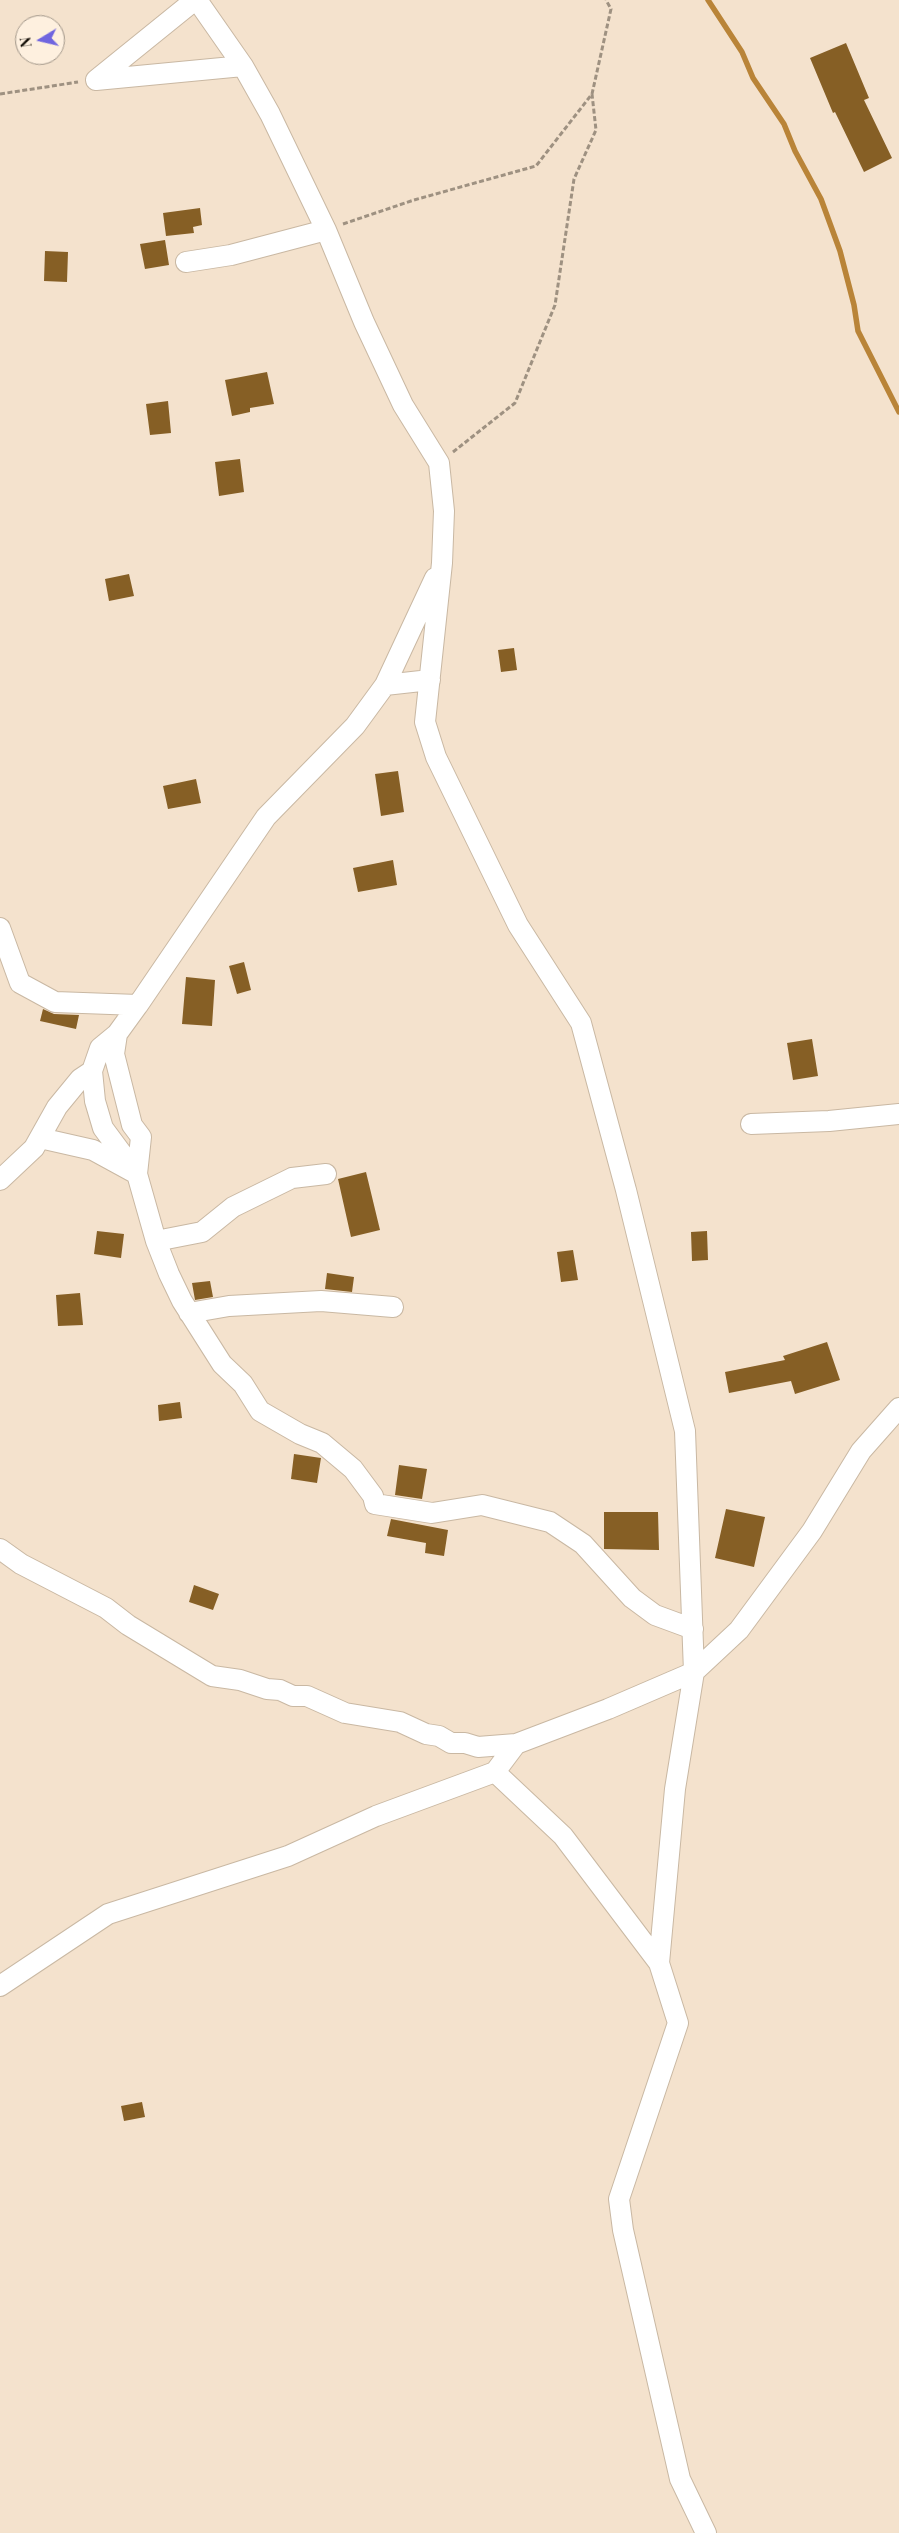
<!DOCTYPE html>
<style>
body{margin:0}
#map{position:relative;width:899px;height:2533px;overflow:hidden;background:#f4e2cd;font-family:"Playfair Display",serif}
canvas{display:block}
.north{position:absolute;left:15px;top:15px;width:50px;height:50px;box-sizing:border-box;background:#fef0df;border:1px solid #a09588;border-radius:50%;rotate:261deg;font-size:14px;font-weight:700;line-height:20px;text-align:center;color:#130d06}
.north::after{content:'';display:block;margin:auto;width:18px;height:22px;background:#7065df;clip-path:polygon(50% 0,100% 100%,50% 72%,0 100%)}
</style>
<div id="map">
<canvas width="899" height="2533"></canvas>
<div class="north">N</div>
</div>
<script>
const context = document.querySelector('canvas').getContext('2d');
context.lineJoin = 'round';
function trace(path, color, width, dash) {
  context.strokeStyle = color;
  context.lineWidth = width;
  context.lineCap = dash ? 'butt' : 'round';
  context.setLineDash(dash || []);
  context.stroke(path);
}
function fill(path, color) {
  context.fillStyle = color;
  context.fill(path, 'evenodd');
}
trace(new Path2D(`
 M708,0L742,52L753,78L784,124L795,151L821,199L840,251L854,305L858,331L899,412`), '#b98438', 5.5);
fill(new Path2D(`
 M846,43L869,98L864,100L892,158L864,172L835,112L833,113L810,58Z
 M200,208L202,225L193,227L194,233L166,236L163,213Z
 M165,240L169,265L145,269L140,244Z
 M45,251L68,252L67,282L44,281Z
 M267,372L274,404L250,408V412L232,416L225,380Z
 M168,401L171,433L150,435L146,404Z
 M240,459L244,492L219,496L215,462Z
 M129,574L134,596L109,601L105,579Z
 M514,648L517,670L501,672L498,650Z
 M398,771L404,812L381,816L375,774Z
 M196,779L201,803L168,809L163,786Z
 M393,860L397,885L358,892L353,868Z
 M244,962L251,990L237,994L229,966Z
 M186,977L215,980L212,1026L182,1024Z
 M43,1009L54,1014L79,1015L76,1029L40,1021Z
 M812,1039L818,1076L793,1080L787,1043Z
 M366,1172L380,1230L351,1237L338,1179Z
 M97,1231L124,1234L121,1258L94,1254Z
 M707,1231L708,1260L692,1261L691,1232Z
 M573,1250L578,1280L561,1282L557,1252Z
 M327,1273L354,1277L352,1292L325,1289Z
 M210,1281L213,1297L195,1300L192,1283Z
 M80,1293L83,1325L58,1326L56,1295Z
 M827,1342L840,1380L795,1394L791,1381L729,1393L725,1372L785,1360L783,1356Z
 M180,1402L182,1418L159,1421L158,1405Z
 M294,1454L321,1458L317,1483L291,1479Z
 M399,1465L427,1469L422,1499L395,1495Z
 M726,1509L765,1517L754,1567L715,1558Z
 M604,1512H658L659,1550L604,1549Z
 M391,1519L448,1530L444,1556L425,1553L426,1543L387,1536Z
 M194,1585L219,1594L213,1610L189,1602Z
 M142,2102L145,2117L124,2121L121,2106Z`), '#865f25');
const street = new Path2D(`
 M197,0L243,66L270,114L326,230L364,322L403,405L439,463L444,511L442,563L425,722L436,757L518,925L581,1023L626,1190L685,1431L694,1672L675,1789L659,1963L678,2023L619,2199L623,2230L680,2479L706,2533
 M96,80L243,66
 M96,80L195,0
 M186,262L231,255L326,230
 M385,685L435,578
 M0,928L20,983L55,1002L138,1005L266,817L355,726L385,685L430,680
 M138,1005L117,1034L100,1048L92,1071L95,1101L103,1128L137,1174L156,1241L169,1274L182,1301L222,1364L243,1384L260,1411L300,1434L322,1443L353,1469L373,1496L375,1504L432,1513L482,1505L550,1522L583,1544L632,1598L655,1615L693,1629
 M751,1124L829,1121L899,1114
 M40,1138L93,1150L137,1174L141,1137L132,1125L114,1054L117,1034
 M0,1180L34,1148L57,1107L80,1079L92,1071
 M156,1241L202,1232L233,1207L292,1178L326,1174
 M189,1313L229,1306L321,1301L393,1307
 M0,1549L21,1564L106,1608L128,1625L212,1676L240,1680L267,1689L280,1690L293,1696H307L345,1713L400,1722L426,1734L439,1736L451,1743H465L478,1747L516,1744
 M495,1772L516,1744L608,1709L694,1672L739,1630L812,1531L861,1451L899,1408
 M0,1986L108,1914L288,1856L376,1816L495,1772L563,1836L659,1963`);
trace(street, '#c9b8a3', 22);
trace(new Path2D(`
 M0,94L78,82
 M343,224L414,200L536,166L592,94L611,9L606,0
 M453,452L515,403L555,305L574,179L596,130L592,94`), '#9e9181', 3, [5, 2.5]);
trace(street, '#fff', 20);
</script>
